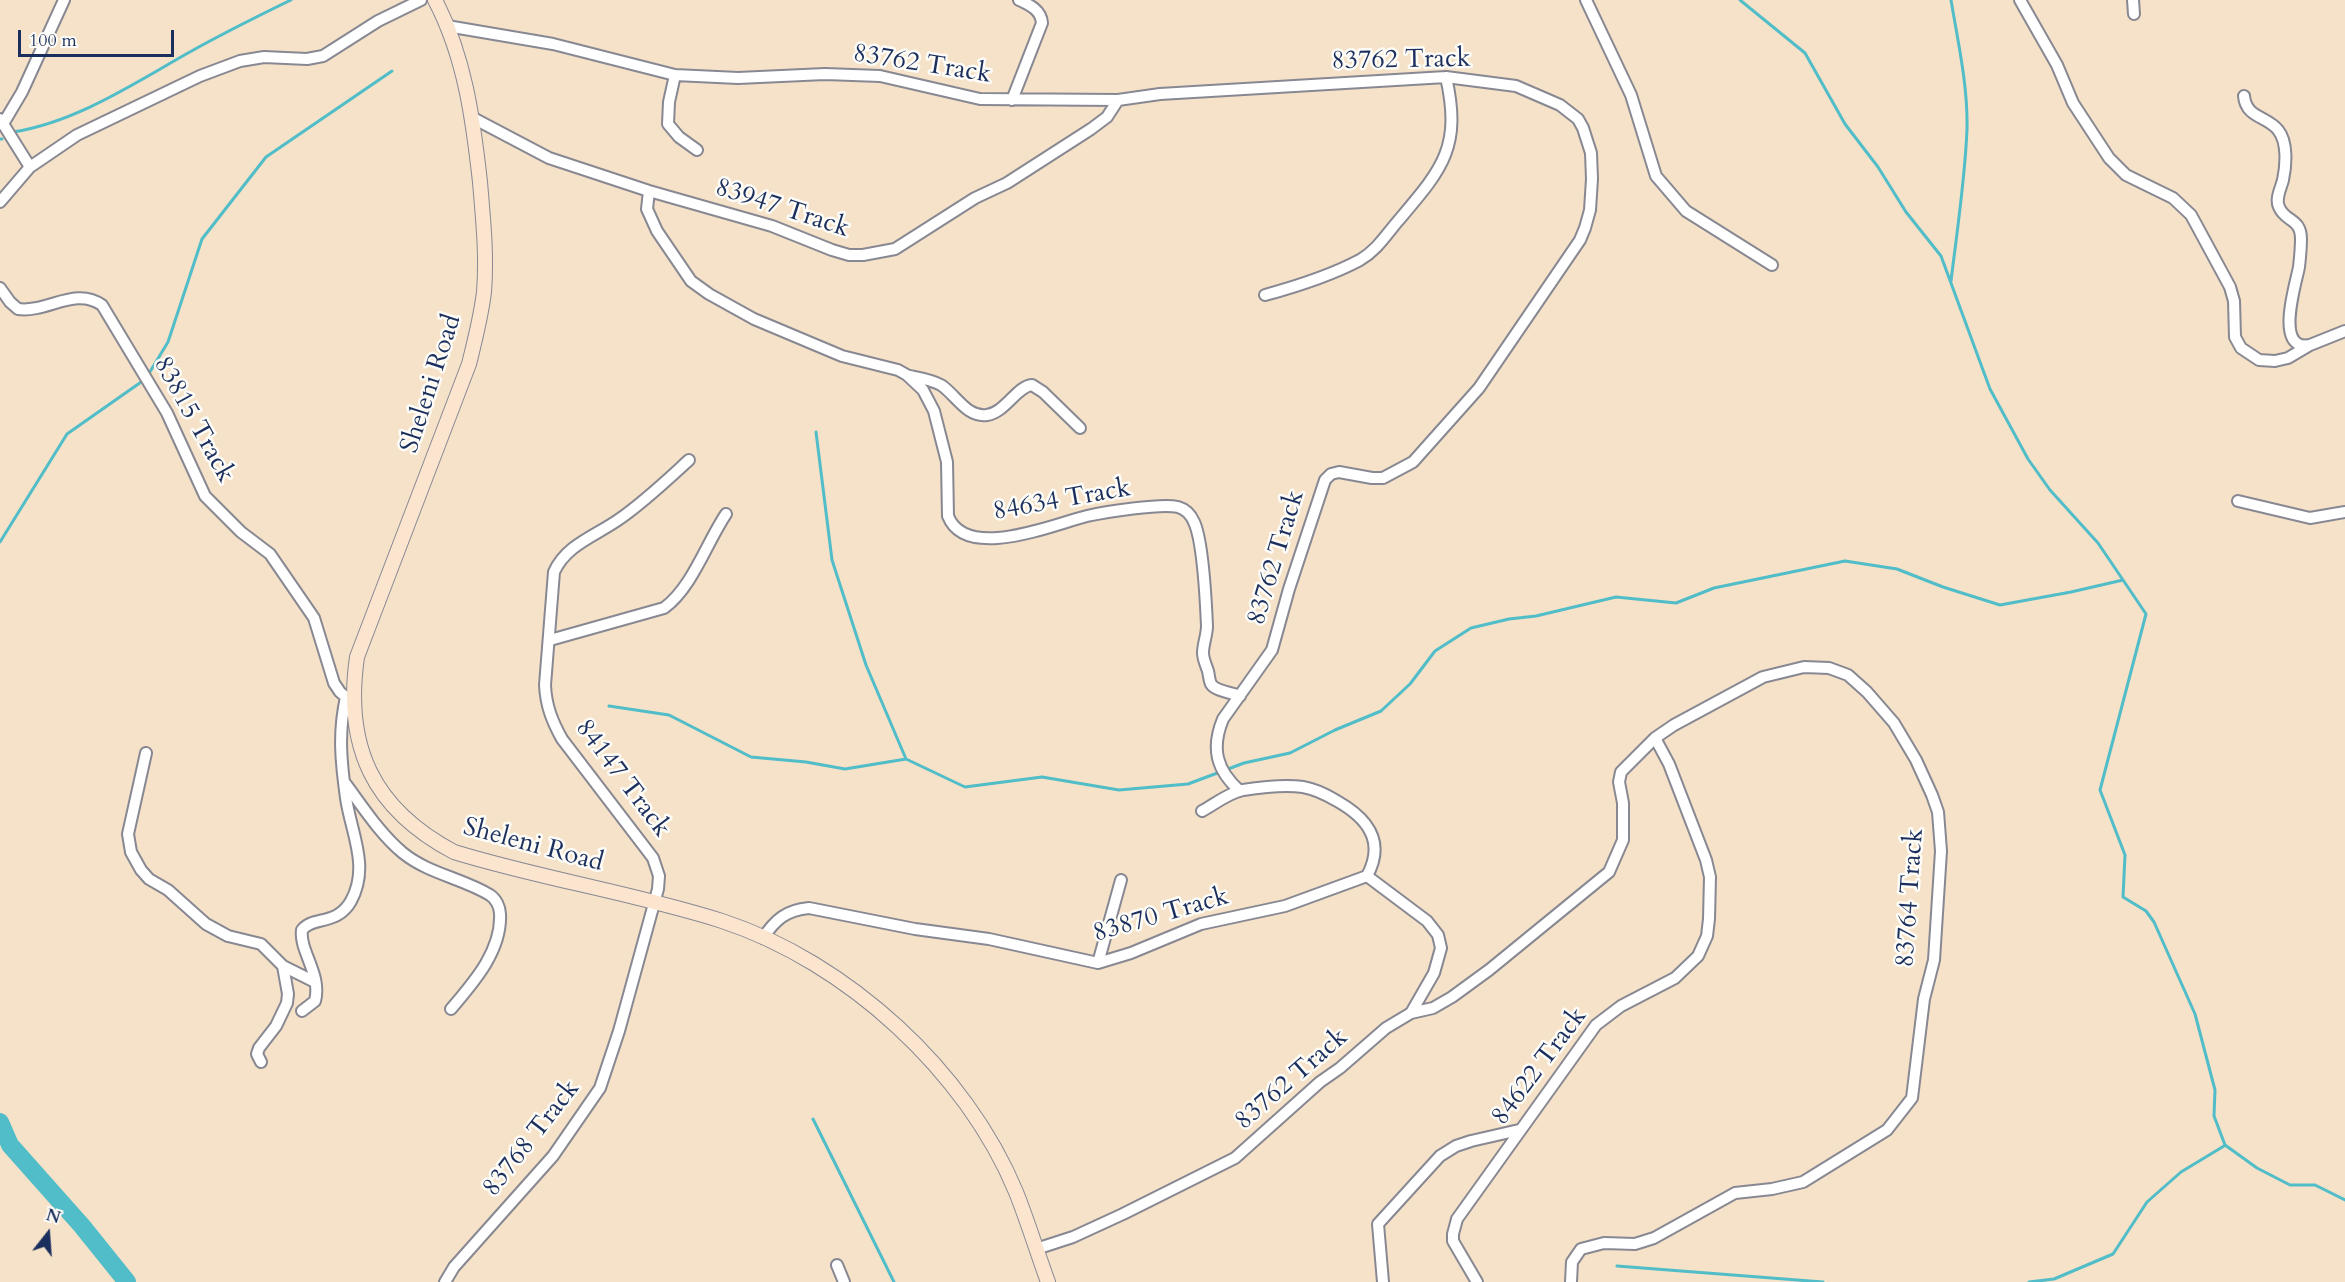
<!DOCTYPE html>
<style>
body{margin:0}
#map{position:relative;width:2345px;height:1282px;overflow:hidden;background:#f5e2c8;font-family:Cardo,serif}
canvas{display:block}
.north{position:absolute;left:18px;top:1204px;width:60px;height:60px;-webkit-text-stroke:4px #fdfcf7;paint-order:stroke;rotate:17deg;font-size:16px;font-weight:700;line-height:24px;text-align:center;color:#1b2f5e}
.north::after{content:'';display:block;margin:auto;width:21px;height:27px;background:#1b2f5e;clip-path:polygon(50% 0,100% 100%,50% 72%,0 100%)}
.scale{position:absolute;left:18px;top:30px;width:156px;height:27px;box-sizing:border-box;border:3px solid #1b2f5e;border-top:0;padding-left:8px;font-size:18px;line-height:21px;white-space:nowrap;color:#1b2f5e;-webkit-text-stroke:4px #fdfcf7;paint-order:stroke}
</style>
<div id="map">
<canvas width="2345" height="1282"></canvas>
<div class="north">N</div>
<div class="scale">100 m</div>
</div>
<script>
const context = document.querySelector('canvas').getContext('2d');
context.lineJoin = 'round';
function trace(path, color, width, dash) {
  context.strokeStyle = color;
  context.lineWidth = width;
  context.lineCap = dash ? 'butt' : 'round';
  context.setLineDash(dash || []);
  context.stroke(path);
}
function drawText(font, color, halo, rows, align = 'center') {
  context.font = font + ' Cardo,serif';
  context.lineWidth = 5;
  context.setLineDash([]);
  context.textBaseline = 'middle';
  context.strokeStyle = halo;
  context.fillStyle = color;
  for (const [text, x, y, turn = 0] of rows) {
    context.save();
    context.translate(x, y);
    context.rotate((+turn || 0) * Math.PI / 180);
    context.textAlign = isNaN(turn) ? turn : align;
    if (halo) context.strokeText(text, 0, 0);
    context.fillText(text, 0, 0);
    context.restore();
  }
}
trace(new Path2D(`
 M1740,0L1805,53L1845,124L1878,167L1906,212L1941,256L1990,389L2028,459L2050,490L2098,543L2146,614L2100,790L2125,855L2123,897L2146,911L2154,922L2195,1014L2215,1090L2214,1116L2225,1145L2257,1168L2290,1185H2315L2345,1200
 M13,132C76,122 133,84 188,53C222,34 256,17 291,0
 M0,139H2
 M1951,281C1957,231 1965,180 1967,129C1968,86 1958,42 1951,0
 M148,375L168,342L202,239L266,157L392,71
 M816,432L832,560L866,665L906,759L965,787L1042,777L1119,790L1188,784L1244,763L1290,753L1335,730L1381,711L1410,684L1435,651L1471,628L1509,619L1536,616L1616,597L1676,603L1714,588L1845,561L1897,569L1943,587L2000,605L2071,592L2123,580
 M0,542L67,434L144,380
 M609,706L669,715L751,757L806,762L845,769L906,759
 M813,1119L894,1282
 M1617,1266L1823,1282
 M2029,1282L2054,1279L2113,1254L2147,1202L2181,1172L2224,1146`), '#50bdc8', 3);
trace(new Path2D(`
 M0,1122L10,1145L82,1226L127,1282`), '#50bdc8', 18);
const street = new Path2D(`
 M1586,0L1631,95L1656,176L1686,211L1772,265
 M2020,0L2057,65L2073,103L2109,158L2126,175L2173,198L2191,215L2230,287L2234,301L2235,337L2241,348L2259,360L2275,361L2288,358L2310,345L2345,331
 M2133,0L2134,14
 M447,26L553,44L675,75L738,78L825,74L880,76L980,99L1118,100L1160,94L1446,77L1516,86L1560,105L1578,119L1583,128L1591,153L1592,179L1590,210L1585,228L1580,240L1479,388L1413,462L1383,478H1372L1339,472L1331,474L1325,480L1289,589L1272,650L1223,719C1211,748 1216,770 1240,791
 M675,75L669,102L668,124L679,137L697,150
 M2244,96C2246,118 2267,116 2278,130C2288,142 2286,166 2283,180C2281,188 2275,199 2279,207C2285,222 2301,218 2301,239C2301,249 2300,258 2299,267C2296,283 2278,339 2301,345C2304,346 2307,345 2310,345
 M1012,100L1042,23C1041,10 1030,5 1019,0
 M473,118L549,158L649,191L772,226L832,250L849,255H863L895,249L975,198L1007,183L1091,129L1107,117L1118,100
 M0,119L30,167
 M3,124L22,92L64,0
 M649,191L647,209L657,231L691,281L709,294L754,319L842,356L898,370L907,375L923,390L934,411L947,462L948,516C966,562 1054,524 1087,516C1105,512 1161,503 1178,507C1185,509 1191,515 1194,522C1203,541 1206,603 1207,626C1207,635 1203,644 1203,653C1203,659 1206,665 1208,671C1209,675 1209,680 1211,684C1215,691 1233,693 1240,696
 M0,202L30,167L77,135L200,76L240,61L264,57L307,59L323,56L378,21L421,0
 M0,288L10,302L18,309C47,313 75,286 102,305L167,413L205,496L241,532L270,554L314,618L334,683L340,692L353,703
 M1265,295C1298,286 1330,276 1360,260C1377,250 1386,235 1398,221C1442,169 1462,148 1446,77
 M910,376C920,378 932,380 941,385C956,395 967,418 987,415C1006,412 1017,386 1032,385L1043,392L1080,428
 M2238,501L2310,518L2345,512
 M550,640L664,608C692,588 707,542 726,514
 M146,753L128,834L131,852L141,870L149,879L168,890L206,924L228,936L261,944L283,966L288,994L287,1003L276,1026L259,1048L257,1054L261,1062
 M345,783C363,807 380,834 403,853C429,874 462,878 490,895C496,899 500,907 500,914C502,951 473,983 451,1009
 M763,938C775,920 786,910 809,908L915,929L989,939L1098,963L1131,953L1201,924L1285,906L1367,876C1386,841 1367,818 1337,801C1327,795 1315,789 1303,787C1284,784 1262,787 1243,790C1228,793 1215,804 1202,811
 M1098,963L1121,880
 M283,966L315,982
 M302,1011L315,1001C322,974 299,951 302,930C312,916 337,926 351,901C370,866 351,833 346,798C341,762 338,733 346,697
 M1411,1013L1433,1008L1452,997L1489,970L1609,872L1623,840V803L1619,782L1621,772L1655,738L1674,725L1763,677L1804,667L1829,668L1848,675L1867,692L1894,723L1916,760L1932,795L1938,812L1941,851L1934,960L1924,999L1912,1098L1887,1130L1803,1182L1772,1189L1735,1193L1654,1238L1635,1244L1604,1243L1581,1249L1572,1262L1571,1282
 M1036,1249L1073,1237L1123,1214L1235,1158L1320,1082L1340,1068L1386,1028L1411,1013L1434,973L1441,948L1438,935L1427,921L1367,876
 M837,1265L844,1282
 M445,1282L454,1267L553,1156L600,1088L619,1031L658,889L659,876L653,858L562,739C552,721 546,706 545,685L554,572C566,545 595,536 618,520C643,503 666,481 689,460
 M1383,1282L1378,1224L1440,1156L1456,1146L1471,1141L1519,1130
 M1477,1282L1453,1241V1234L1457,1219L1596,1025L1621,1006L1675,978L1698,956L1707,936L1709,919L1710,877L1706,860L1669,764L1655,738`);
const secondary = new Path2D(`
 M435,0C465,57 473,119 480,182C483,219 487,255 484,292C481,317 475,340 469,364L357,657C344,747 373,809 454,852C542,879 634,893 722,921C847,962 966,1071 1016,1192C1028,1222 1037,1252 1048,1282`);
trace(street, '#888893', 14);
trace(secondary, '#888893', 16);
trace(street, '#fff', 10);
trace(secondary, '#fbe5cf', 14);
drawText('26px', '#1b2f5e', '#fdfcf7', [
 ["83762 Track",1401,61,-1],
 ["83762 Track",922,65,9],
 ["83947 Track",782,209,18],
 ["Sheleni Road",432,384,-72],
 ["83815 Track",193,420,61],
 ["84634 Track",1062,501,-10],
 ["83762 Track",1277,558,-73],
 ["84147 Track",622,779,53],
 ["Sheleni Road",533,846,15],
 ["83764 Track",1911,898,-86],
 ["83870 Track",1161,916,-16],
 ["84622 Track",1540,1067,-53],
 ["83762 Track",1292,1080,-41],
 ["83768 Track",532,1139,-52]
]);
</script>
